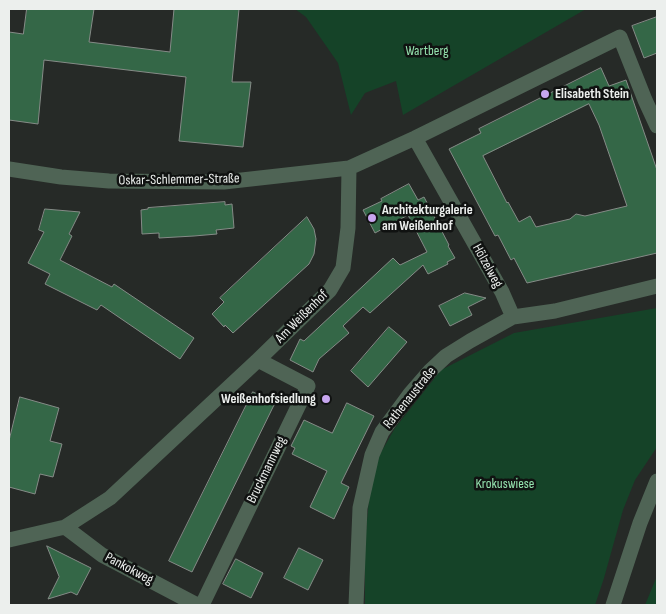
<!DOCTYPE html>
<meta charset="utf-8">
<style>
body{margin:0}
#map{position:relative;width:666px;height:614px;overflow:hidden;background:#262a27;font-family:"Sofia Sans Condensed",sans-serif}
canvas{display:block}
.frame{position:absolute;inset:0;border:10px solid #ecefed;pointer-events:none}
</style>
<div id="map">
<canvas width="666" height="614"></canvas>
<div class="frame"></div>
</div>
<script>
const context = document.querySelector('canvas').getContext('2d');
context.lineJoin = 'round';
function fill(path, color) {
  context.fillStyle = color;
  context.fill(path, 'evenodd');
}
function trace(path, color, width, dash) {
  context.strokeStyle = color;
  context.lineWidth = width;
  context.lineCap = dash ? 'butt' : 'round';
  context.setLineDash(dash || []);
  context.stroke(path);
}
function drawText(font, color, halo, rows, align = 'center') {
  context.font = font + ' "Sofia Sans Condensed",sans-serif';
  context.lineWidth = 5;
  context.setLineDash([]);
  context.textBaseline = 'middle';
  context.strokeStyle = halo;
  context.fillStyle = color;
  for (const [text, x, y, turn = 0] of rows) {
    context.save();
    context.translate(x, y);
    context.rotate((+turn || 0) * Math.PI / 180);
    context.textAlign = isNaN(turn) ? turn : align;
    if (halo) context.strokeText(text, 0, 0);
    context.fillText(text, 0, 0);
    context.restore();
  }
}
fill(new Path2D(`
 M295,9H586L403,115L396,81L365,93L351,115L338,63L306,17Z
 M657,308V447L635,480L623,510L604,578L595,605H365V543L370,487L380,454L395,428L441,370L514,333Z
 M657,576V605H645Z`), '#154328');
const building = new Path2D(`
 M27,9H94L89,42L170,52L174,9H239L232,82H251L243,147L179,141L186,77L44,60L38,124L9,120V32L23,34Z
 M657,17V53L644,58L632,26Z
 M601,68L609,86L626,80L657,170V253L527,283L514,258L511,260L498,235L495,236L449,149L481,133L479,129ZM589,104L599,125L627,206L585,216L576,214L570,219L536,227L530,216L519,222L508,202L507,203L483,156Z
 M409,184L418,200L424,197L449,245L448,246L455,258L447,262L448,264L428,274L423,265L370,313L363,307L343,326L349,333L319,359L313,372L290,360L300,339L304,341L393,258L400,265L427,252L408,215L375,233L363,210L382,201L381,199Z
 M225,202V205L232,204L234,228L216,230L217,234L194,236L159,238V233L142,234L141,210L148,209V208Z
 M45,209L80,212L69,234L72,236L60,260L112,287L114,284L194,338L180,359L101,305L97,310L45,284L50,274L28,263L44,232L39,230Z
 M307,217L314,229L316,239L314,254L309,264L233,333L225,325L224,327L212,314L224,302L220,298Z
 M465,293L486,298L468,307L472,315L450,326L439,306Z
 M389,327L407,342L368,387L351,371Z
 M253,392L275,403L192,572L169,561Z
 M20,397L59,408L50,441L62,444L53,477L40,474L35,494L9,487V441Z
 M347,403L374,416L341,483L349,487L334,519L310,507L327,471L292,454L295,448L291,446L304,420L332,433Z
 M47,546L91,568L77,595L71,592L48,599L59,577Z
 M299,548L323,560L308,590L284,578Z
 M236,559L263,573L251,598L223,584Z`);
fill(building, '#346747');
trace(building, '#858b87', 1);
trace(new Path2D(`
 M415,138L502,292L513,317
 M9,169L61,177L109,181L224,182L349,168L415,138L620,37L645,100L657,126
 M65,527L102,555L197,605
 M9,540L65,527L110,498L258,360L330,290L343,268L348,228L349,168
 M202,605L308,386L258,360
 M356,605L360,508L372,455L382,432L410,394L430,371L446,356L470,341L513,317L555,311L657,286
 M613,605L640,523L657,481`), '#4f6455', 15);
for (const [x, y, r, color] of [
 [545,94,5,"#c7a6ef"],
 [372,218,5,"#c7a6ef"],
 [326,399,5,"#c7a6ef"]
]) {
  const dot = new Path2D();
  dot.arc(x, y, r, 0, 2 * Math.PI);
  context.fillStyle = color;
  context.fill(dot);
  trace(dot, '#101211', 2);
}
drawText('14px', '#94e2ae', '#101211', [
 ["Wartberg",427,51],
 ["Krokuswiese",505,484]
]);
drawText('bold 14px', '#ecefed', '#101211', [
 ["Elisabeth Stein",555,94],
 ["Architekturgalerie",382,210],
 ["am Weißenhof",382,226],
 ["Weißenhofsiedlung",316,399,"right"]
], 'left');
drawText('14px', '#ecefed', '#101211', [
 ["Oskar-Schlemmer-Straße",179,180,-1],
 ["Hölzelweg",487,266,61],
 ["Am Weißenhof",302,317,-45],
 ["Rathenaustraße",410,398,-51],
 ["Bruckmannweg",267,470,-64],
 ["Pankokweg",129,569,28]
]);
</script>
